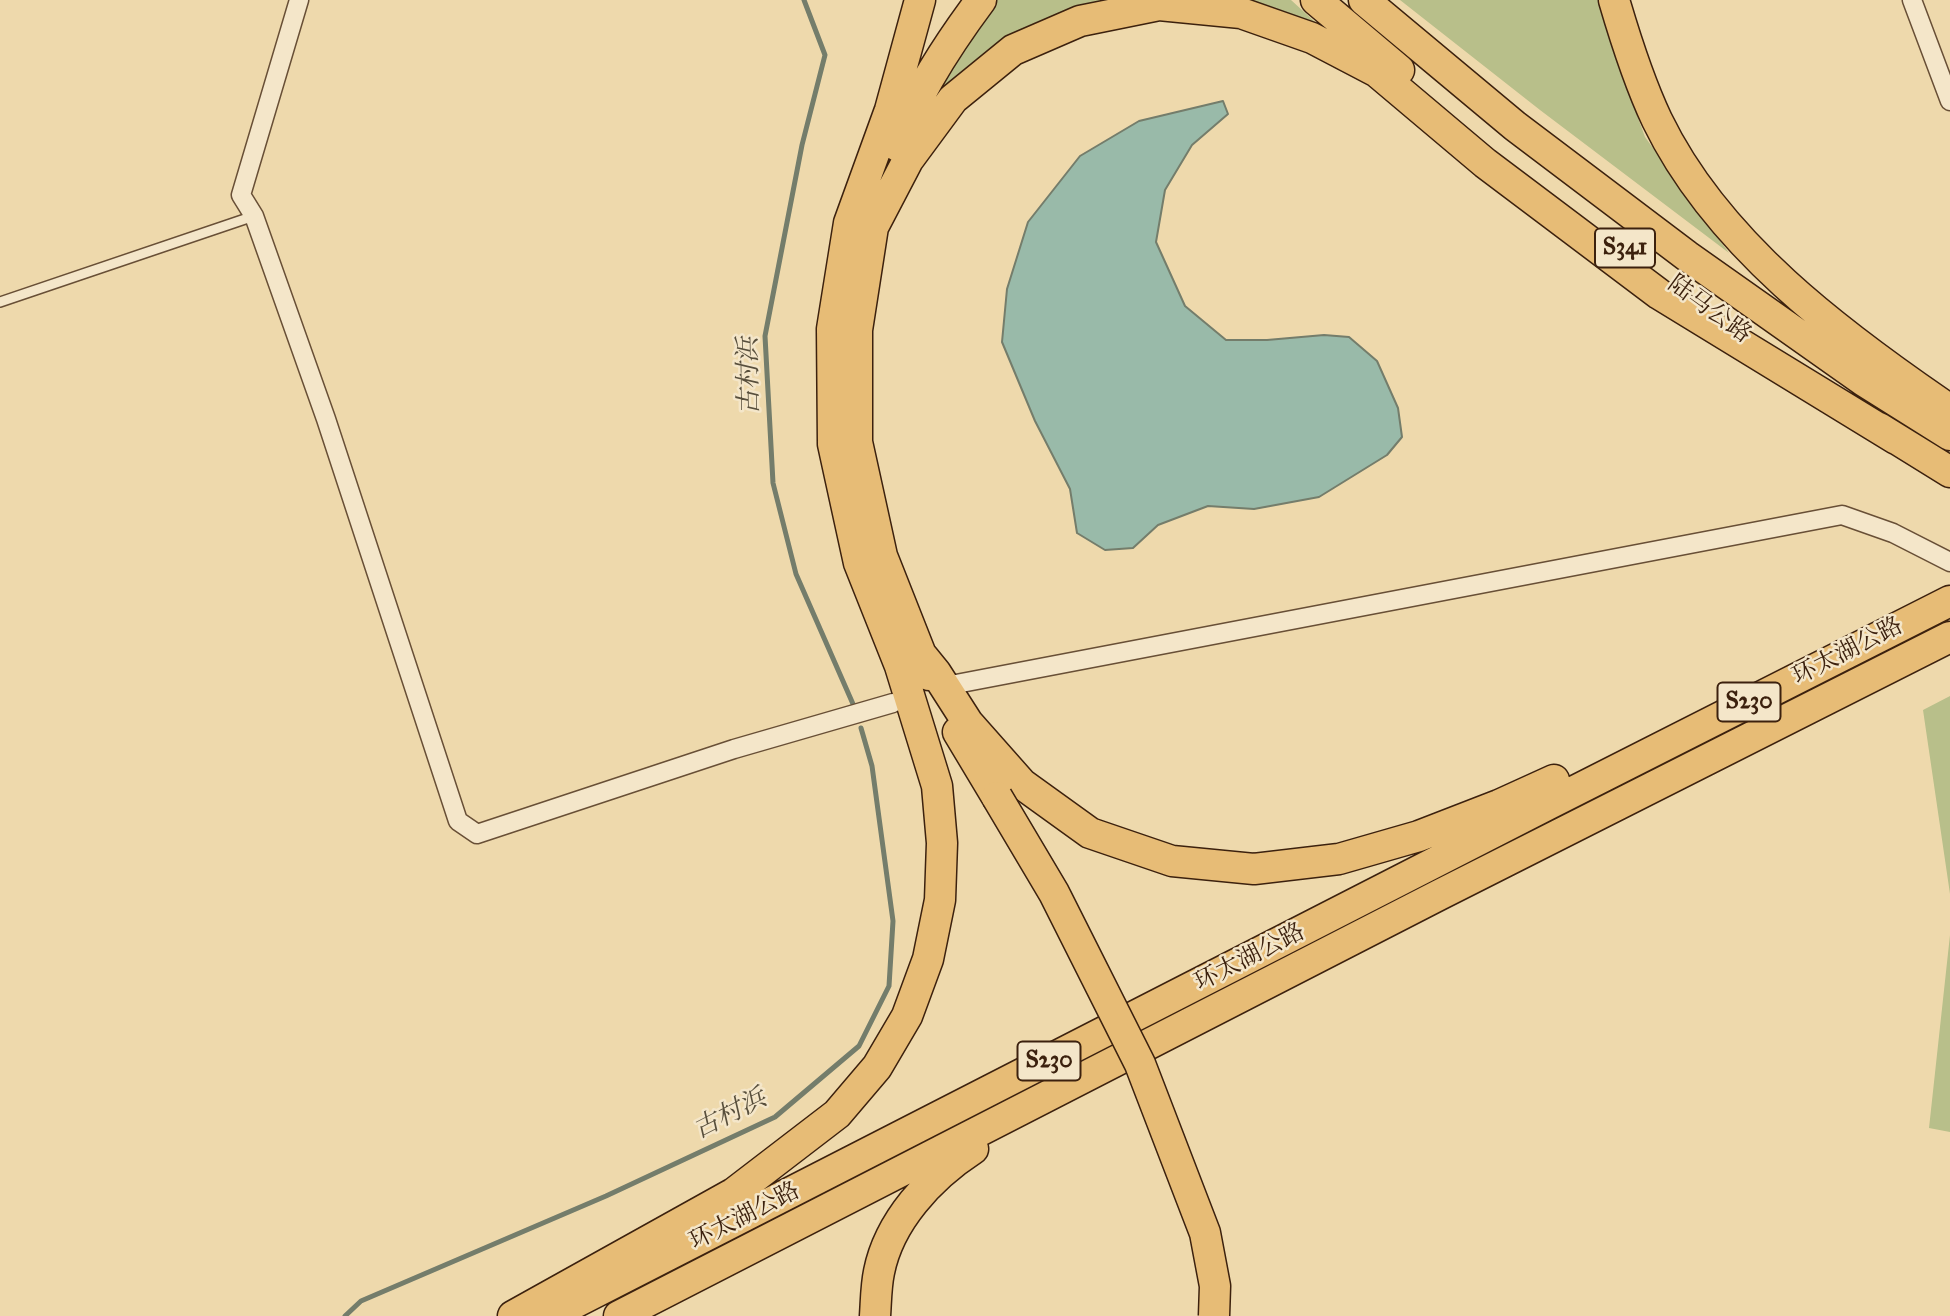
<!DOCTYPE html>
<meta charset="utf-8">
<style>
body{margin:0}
canvas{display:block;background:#eed9ac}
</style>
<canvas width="1950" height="1316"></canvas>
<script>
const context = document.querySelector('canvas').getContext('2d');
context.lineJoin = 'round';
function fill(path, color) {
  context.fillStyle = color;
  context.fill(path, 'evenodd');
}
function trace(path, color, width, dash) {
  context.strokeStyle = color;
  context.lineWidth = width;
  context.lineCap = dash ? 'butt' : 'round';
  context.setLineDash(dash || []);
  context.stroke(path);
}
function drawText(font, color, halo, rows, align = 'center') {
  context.font = font + ' "IM FELL Great Primer","Noto Serif SC",serif';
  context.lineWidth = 5;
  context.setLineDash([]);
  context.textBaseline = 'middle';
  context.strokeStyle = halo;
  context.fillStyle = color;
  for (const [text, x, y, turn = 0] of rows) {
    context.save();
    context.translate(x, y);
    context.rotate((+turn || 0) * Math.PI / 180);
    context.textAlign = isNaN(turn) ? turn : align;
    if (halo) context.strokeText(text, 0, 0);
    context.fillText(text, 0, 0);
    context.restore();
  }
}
fill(new Path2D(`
 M996,0H1107L1084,4L1002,39L928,108L973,31Z
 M1251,0H1291L1324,30Z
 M1400,0H1602L1613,49L1645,137L1729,253L1540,110Z
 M1950,696V894L1923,710Z
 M1950,935V1132L1929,1128Z`), '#b8bf8a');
const water = new Path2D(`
 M1223,101L1228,114L1192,145L1165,190L1156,242L1185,306L1226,340H1267L1324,335L1349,337L1377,361L1398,408L1402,437L1387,455L1319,497L1254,509L1208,506L1158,525L1133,548L1105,550L1077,533L1070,489L1035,421L1002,342L1007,289L1028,222L1080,156L1139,121Z`);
fill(water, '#99baa9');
trace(water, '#747d6b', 2);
trace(new Path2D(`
 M804,0L825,55L802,145L765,336L773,483L796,574L853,704
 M345,1316L361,1301L606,1196L775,1117L859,1046L889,986L893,921L872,766L861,728`), '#747d6b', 5);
const service = new Path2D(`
 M0,302L254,216`);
const minor = new Path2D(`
 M299,0L241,195L254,216L326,419L458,821L477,834L734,749L893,703
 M1912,0L1950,101
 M956,684L1842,515L1893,533L1950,562`);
const trunk = new Path2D(`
 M1316,0L1399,70
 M1364,0L1515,126L1687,256L1864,381L1950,435
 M1614,0C1626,41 1639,82 1657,120C1717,244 1840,335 1950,410
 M898,146C914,95 949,43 981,0
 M878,210L873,227L857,330V442L882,556L929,675
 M873,227L908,160L953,99L1013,50L1080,21L1159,5L1241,13L1312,38L1377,72L1485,163L1659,294L1896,439
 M1879,428L1950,472
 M923,657L936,673L968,723L1022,784L1090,833L1172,861L1254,869L1339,859L1419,836L1499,805L1554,780
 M958,732L997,797
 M513,1316L734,1193L837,1114L877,1067L907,1016L928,959L940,900L942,843L937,786L900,666L859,563L833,444L832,329L849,223L890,110L920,0
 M549,1316L1549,804L1950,601
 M619,1316L1439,895L1950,637
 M875,1316C876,1302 876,1286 879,1272C889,1221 930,1177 973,1149`);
trace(service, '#684f36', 12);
trace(minor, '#684f36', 21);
trace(trunk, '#3c210e', 33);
trace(service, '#f4e6c9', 9);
trace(minor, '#f4e6c9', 18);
trace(trunk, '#e7bc76', 30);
const trunkBridge = new Path2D(`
 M997,797L1054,893L1140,1064L1205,1233L1215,1286L1214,1316`);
trace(trunkBridge, '#3c210e', 33, []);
trace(trunkBridge, '#e7bc76', 30);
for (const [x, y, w] of [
 [1625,248,60],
 [1749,702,63],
 [1049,1061,63]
]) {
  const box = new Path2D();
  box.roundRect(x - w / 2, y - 19.5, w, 39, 5);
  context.fillStyle = '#f4e6c9';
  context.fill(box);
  trace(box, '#3c210e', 2);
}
drawText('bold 23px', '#3c210e', null, [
 ["S341",1625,248],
 ["S230",1749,702],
 ["S230",1049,1061]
]);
drawText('24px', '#3c210e', '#f4e6c9', [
 ["陆马公路",1709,310,36],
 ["环太湖公路",1848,652,-27],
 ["环太湖公路",1250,958,-27],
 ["环太湖公路",745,1217,-27]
]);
drawText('italic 26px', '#584f3c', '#f4e6c9', [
 ["古村浜",750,376,-91],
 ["古村浜",730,1115,-27]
]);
</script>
